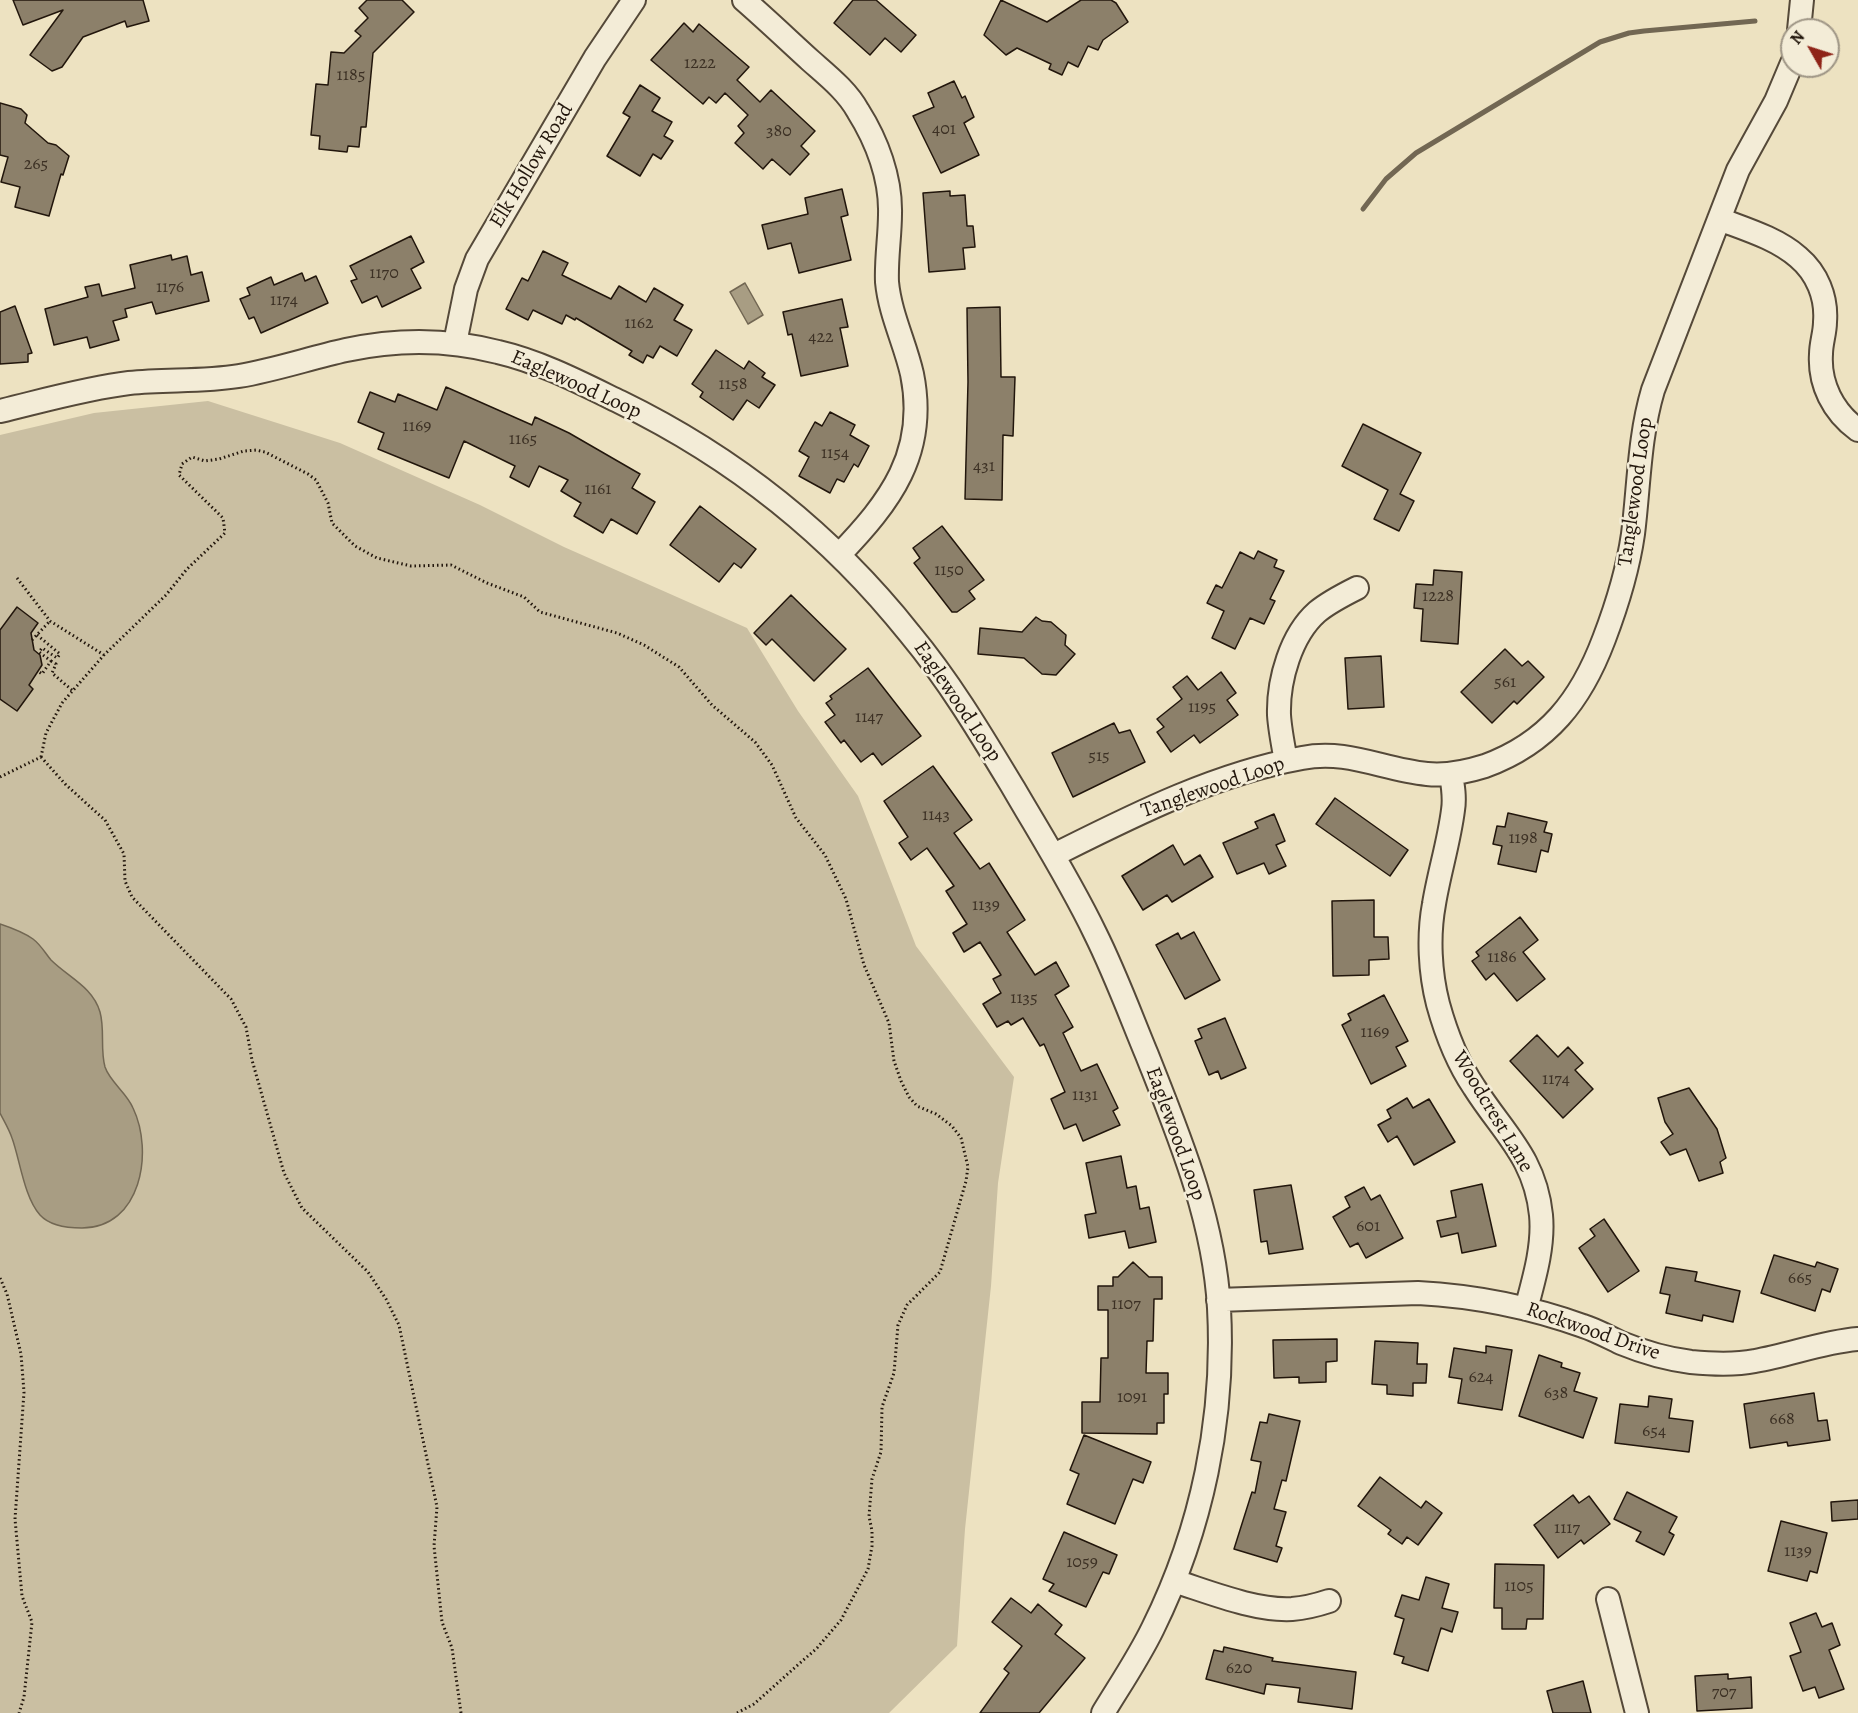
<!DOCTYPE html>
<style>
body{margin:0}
#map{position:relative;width:1858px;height:1713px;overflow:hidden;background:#ede2c1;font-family:Alegreya,serif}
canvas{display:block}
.north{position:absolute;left:1780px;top:18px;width:60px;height:60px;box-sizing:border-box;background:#f3ecd7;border:2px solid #9f9686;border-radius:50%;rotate:309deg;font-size:16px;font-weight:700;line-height:24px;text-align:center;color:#22160c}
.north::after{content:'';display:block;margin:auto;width:21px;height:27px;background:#8f2418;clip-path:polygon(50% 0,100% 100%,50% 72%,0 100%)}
</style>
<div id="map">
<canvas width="1858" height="1713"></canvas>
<div class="north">N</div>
</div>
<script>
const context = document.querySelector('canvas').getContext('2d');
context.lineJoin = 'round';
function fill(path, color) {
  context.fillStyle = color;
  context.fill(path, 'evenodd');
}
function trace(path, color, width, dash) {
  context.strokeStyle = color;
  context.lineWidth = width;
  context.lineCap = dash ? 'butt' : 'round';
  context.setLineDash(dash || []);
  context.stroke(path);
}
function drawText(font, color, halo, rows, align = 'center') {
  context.font = font + ' Alegreya,serif';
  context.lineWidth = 5;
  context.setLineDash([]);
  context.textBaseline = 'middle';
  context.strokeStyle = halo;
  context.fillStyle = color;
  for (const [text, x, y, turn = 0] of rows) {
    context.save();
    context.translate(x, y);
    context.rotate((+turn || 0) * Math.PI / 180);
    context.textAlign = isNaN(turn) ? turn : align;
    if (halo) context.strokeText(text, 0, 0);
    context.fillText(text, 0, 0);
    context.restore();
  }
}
fill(new Path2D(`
 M208,401L340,443L480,505L564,547L747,628L798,711L858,796L916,946L1014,1077L998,1183L991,1286L965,1529L957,1646L889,1713H0V435L94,413Z`), '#cabfa2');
const water = new Path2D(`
 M745,283L763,315L748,324L730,292Z
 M0,924C12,928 23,932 33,939C41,945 45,953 51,960C68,977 93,987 100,1012C105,1030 100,1049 105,1067C110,1082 127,1093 133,1108C154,1152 141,1228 82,1228C67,1228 50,1226 40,1215C24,1197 20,1160 12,1138C9,1129 4,1121 0,1113Z`);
fill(water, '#a89d83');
trace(water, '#726753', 1.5);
trace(new Path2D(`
 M1363,209L1386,179L1416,153L1600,42L1629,33L1644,31L1755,21`), '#726753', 5);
const building = new Path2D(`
 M13,0H143L149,21L127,27L125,21L83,37L62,67L52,71L30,55L63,10L23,25Z
 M367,0H402L414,12L373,53L366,127H361L359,147L348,146L347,152L319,149L320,136L311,135L316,84L328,85L331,52L344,53L361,36L355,31L368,18L359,8Z
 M853,0H876L916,35L901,52L885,38L870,55L834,23Z
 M1001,0L1047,22L1081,0H1111L1116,3L1128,22L1103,40L1098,50L1088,46L1078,67L1068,62L1062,75L1049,69L1051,64L1017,48L1006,55L984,35Z
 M684,23L693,32L699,24L749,67L737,80L760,102L771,90L815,131L801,146L809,154L790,175L772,159L763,169L735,143L744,133L738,126L748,115L725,93L716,103L709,97L703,104L651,60Z
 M954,81L962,98L965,96L974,117L964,123L979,155L941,173L913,116L934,107L928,93Z
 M640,85L660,98L652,111L672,122L664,136L673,141L661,159L653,154L640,176L607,156L630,117L623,113Z
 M0,103L21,109L27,115L25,123L48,143L56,145L69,156L63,175L61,174L49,216L15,207L20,187L1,182L8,157L0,155Z
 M842,189L848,215L841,217L851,260L799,273L791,243L768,249L762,225L808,214L805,198Z
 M950,191V196L965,195L967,226H973L975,247L963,248L965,269L929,272L923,193Z
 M411,236L424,262L411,269L421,288L382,307L377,296L362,303L351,281L357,279L350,266Z
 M543,251L568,263L562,275L611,299L619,286L646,302L654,288L683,305L674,320L692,330L677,356L660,346L653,358L647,355L643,363L629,355L632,351L576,318L575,320L566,315L562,324L533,310L528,320L506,309L522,278L528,281Z
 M171,255L172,260L187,256L191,275L202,272L209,301L156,314L152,302L125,309L127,317L113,321L119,340L90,348L87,337L54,345L45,309L88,297L85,287L99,284L102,296L135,288L130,265Z
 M302,273L305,281L316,276L328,303L261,333L254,317L249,319L240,299L250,295L247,288L271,277L274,285Z
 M842,299L848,327L840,328L848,366L801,376L792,334L788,335L783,312Z
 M15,306L32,353L28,354V362L0,364V312Z
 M1000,307L1001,377H1015L1013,436L1003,435L1002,500L965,499L968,382L967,308Z
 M716,350L744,369L749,361L765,373L762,377L775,385L759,408L747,400L733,420L700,397L703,392L692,384Z
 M446,387L532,425L535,417L569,433L640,474L632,488L655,502L637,534L611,519L603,533L574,516L581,503L561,491L568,480L539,466L529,487L510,477L515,466L464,441L449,478L378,449L384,433L358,422L370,392L395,402L398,394L437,410Z
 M830,412L855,425L850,435L869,446L858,467L854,464L844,482L837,479L830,493L799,476L809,457L799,451L815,422L822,426Z
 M1363,424L1421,453L1400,494L1414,501L1399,531L1374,519L1388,490L1342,466Z
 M700,506L756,549L741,568L734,563L719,582L670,545Z
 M942,526L984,580L969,591L975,599L957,612H952L914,563L920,558L913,548Z
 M1258,551L1277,560L1274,567L1284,571L1270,599L1275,601L1264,624L1250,618L1235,649L1212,638L1224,611L1207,603L1216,585L1222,588L1240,552L1254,559Z
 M1434,570L1462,572L1458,644L1421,641L1423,609L1414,608L1416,584L1433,585Z
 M791,595L846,649L814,681L772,639L766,645L754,633Z
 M17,607L38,623L31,633L34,650L40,655L42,665L29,685L33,689L17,711L0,699V630Z
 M1036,617L1042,621L1051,622L1066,635L1065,645L1075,654L1056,675L1042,674L1024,658L978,654L980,628L1022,632Z
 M1505,649L1522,666L1528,661L1544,677L1517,704L1514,701L1492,723L1461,692Z
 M1381,656L1384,707L1348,709L1345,658Z
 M868,668L921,736L882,765L873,753L861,762L844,740L841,743L825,722L835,715L826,703L832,699L830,696Z
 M1221,672L1236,693L1227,700L1238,715L1200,743L1194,735L1171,752L1157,732L1164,727L1157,719L1182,699L1173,687L1187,676L1198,690Z
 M1114,723L1119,733L1130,730L1145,762L1073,797L1052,753Z
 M933,766L972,820L954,833L980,869L989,863L1025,920L1007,932L1035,975L1056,962L1069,986L1055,995L1073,1027L1063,1033L1081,1071L1097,1064L1118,1108L1113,1111L1120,1125L1083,1141L1076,1124L1064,1129L1051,1099L1065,1092L1044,1044L1040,1046L1023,1018L1011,1025L1008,1021L997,1027L983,1004L1001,993L993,979L1001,975L980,942L964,952L953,933L967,924L946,891L954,886L927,848L911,860L899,843L908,837L884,801Z
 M1335,798L1408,850L1390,876L1316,824Z
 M1508,813L1547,822L1544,832L1552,834L1548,852L1541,850L1536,872L1498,864L1502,846L1493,844L1497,826L1505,827Z
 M1274,814L1285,841L1276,845L1286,866L1269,874L1264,863L1237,874L1223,843L1258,828L1255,822Z
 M1173,845L1184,865L1200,855L1213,877L1172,902L1167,895L1143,910L1122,876Z
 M1374,900V937H1388L1389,959L1369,960V975L1333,976L1332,901Z
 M1520,917L1538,940L1523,952L1545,979L1517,1001L1494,973L1486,980L1472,961L1479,956L1476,952Z
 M1194,932L1220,980L1185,999L1156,945L1178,933L1181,939Z
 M1384,995L1408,1041L1396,1047L1406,1066L1371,1084L1342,1025L1351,1020L1348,1014Z
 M1225,1018L1246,1068L1221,1079L1218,1071L1209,1075L1195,1041L1202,1038L1198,1029Z
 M1537,1035L1558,1057L1568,1047L1583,1063L1575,1070L1593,1089L1563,1118L1510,1061Z
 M1689,1088L1717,1129L1726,1158L1720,1162L1723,1173L1699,1181L1686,1149L1670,1155L1661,1142L1673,1134L1665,1122L1658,1098Z
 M1407,1098L1413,1108L1429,1099L1455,1142L1414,1165L1397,1136L1388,1142L1378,1125L1391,1118L1387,1110Z
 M1121,1156L1127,1188L1136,1186L1140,1209L1149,1207L1156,1242L1129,1248L1125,1231L1089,1238L1085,1215L1096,1213L1086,1163Z
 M1482,1184L1496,1246L1462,1253L1458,1233L1441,1237L1437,1221L1456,1217L1451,1191Z
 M1291,1185L1303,1249L1269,1254L1267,1241L1261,1242L1254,1190Z
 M1364,1187L1371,1200L1380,1195L1403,1238L1366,1258L1358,1243L1350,1247L1333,1217L1350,1207L1345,1197Z
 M1604,1219L1639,1271L1608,1292L1579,1248L1595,1236L1590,1229Z
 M1774,1255L1815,1267L1817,1262L1838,1269L1830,1292L1822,1289L1815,1311L1761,1293Z
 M1133,1262L1149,1277H1162V1299H1154L1153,1341H1147L1146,1373H1168V1394H1164V1423H1157V1434L1082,1433V1402H1100L1101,1358H1108V1310H1098V1286H1113V1277H1118Z
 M1666,1267L1697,1272L1695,1281L1740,1291L1733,1322L1703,1315L1702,1321L1666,1313L1670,1295L1660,1293Z
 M1337,1339V1361L1326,1362V1382L1299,1383V1377L1274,1378L1273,1340Z
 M1375,1341L1418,1343L1417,1364H1427L1426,1383H1413V1396L1387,1394V1385L1372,1384Z
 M1486,1346L1512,1350L1502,1410L1458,1403L1462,1379L1449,1377L1454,1348L1486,1353Z
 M1539,1355L1562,1363L1561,1367L1580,1373L1574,1391L1597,1398L1583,1438L1519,1416Z
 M1814,1393L1818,1421L1827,1420L1830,1440L1788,1446L1787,1442L1750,1448L1744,1404Z
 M1649,1396L1672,1399L1669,1418L1693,1421L1689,1452L1615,1443L1620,1404L1648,1407Z
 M1269,1414L1300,1421L1286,1481L1282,1480L1274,1509L1286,1512L1276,1546L1282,1548L1277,1562L1234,1549L1252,1492L1255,1493L1261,1462L1251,1460L1260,1422L1267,1423Z
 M1084,1435L1151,1462L1143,1483L1133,1479L1115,1524L1067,1504L1079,1474L1070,1470Z
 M1380,1477L1421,1508L1426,1501L1442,1513L1418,1545L1407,1537L1402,1544L1388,1534L1391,1530L1358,1506Z
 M1627,1492L1677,1517L1669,1532L1674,1535L1664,1555L1636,1541L1641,1532L1614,1519Z
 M1573,1495L1579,1503L1589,1496L1610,1524L1584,1544L1581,1540L1558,1558L1534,1525Z
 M1858,1500V1519L1832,1521L1831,1502Z
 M1781,1521L1827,1533L1817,1573L1810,1571L1807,1581L1768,1571Z
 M1064,1532L1117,1555L1109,1574L1103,1572L1086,1607L1049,1591L1054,1584L1043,1579Z
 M1495,1564L1544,1565L1543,1619H1527L1526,1629H1502V1608H1494Z
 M1426,1577L1449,1584L1442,1608L1458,1612L1452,1632L1441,1628L1428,1671L1402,1663L1404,1657L1394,1654L1404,1619L1395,1616L1402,1595L1419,1600Z
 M1011,1598L1031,1613L1038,1604L1062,1625L1055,1634L1085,1658L1039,1713H980L1009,1673L1004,1669L1022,1646L992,1622Z
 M1816,1613L1822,1627L1832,1623L1840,1645L1829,1650L1844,1689L1819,1698L1815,1687L1803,1691L1790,1656L1801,1652L1790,1623Z
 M1224,1647L1273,1658L1272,1661L1356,1672L1352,1709L1298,1702L1300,1688L1266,1684L1264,1694L1206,1679L1214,1650L1223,1652Z
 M1728,1674V1679L1751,1677L1752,1708L1697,1711L1695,1676Z
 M1583,1681L1591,1713H1553L1547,1691Z`);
fill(building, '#8c806a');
trace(building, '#22160c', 1.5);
const minor = new Path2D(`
 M744,0C767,20 789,41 811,61C828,76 847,91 858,111C877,141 891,178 890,214C890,236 886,259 887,282C890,314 905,343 912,374C928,453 890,502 839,555
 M1799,30L1802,0
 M1719,219C1745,229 1776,238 1798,257C1817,273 1827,297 1825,322C1825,333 1821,343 1821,354C1819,384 1833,412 1858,430
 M455,343L466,289L477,259L595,58L634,0
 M0,411C42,401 87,388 129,383C166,379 202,382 239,376C275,370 310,358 346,350C397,339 448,339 498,352C541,362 581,383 620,402C733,457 832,536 910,634C950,682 982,736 1014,789C1042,837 1071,883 1095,933C1115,973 1130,1014 1147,1055C1179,1136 1214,1219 1219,1308C1225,1418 1202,1529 1153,1628C1139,1657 1120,1685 1103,1713
 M1286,761C1283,745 1280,730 1279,715C1278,680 1291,635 1317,612C1329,602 1343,595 1357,588
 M1451,774C1453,786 1455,798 1453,810C1449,842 1439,873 1434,904C1428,936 1430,973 1438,1004C1446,1033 1457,1062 1474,1087C1503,1133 1535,1157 1541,1215C1544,1246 1534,1279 1526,1309
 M1054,855C1132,816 1214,774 1302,758C1348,749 1383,770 1427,774C1446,776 1466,772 1485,766C1548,743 1581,700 1604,639C1617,605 1628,569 1633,534C1639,486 1639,437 1653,390L1738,170L1776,101L1792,63
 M1218,1300L1418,1293C1475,1296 1530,1307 1583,1326C1596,1330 1608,1337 1621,1343C1643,1352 1667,1359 1691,1362C1712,1364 1735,1365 1755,1361C1790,1355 1822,1342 1858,1339
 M1174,1581C1209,1592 1255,1611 1292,1609C1305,1608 1317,1605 1329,1601
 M1608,1599L1637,1713`);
trace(minor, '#554939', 26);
trace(new Path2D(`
 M17,578L50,621L104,655
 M37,635L60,654L57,658L42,648L39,652L51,661L42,674L38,671
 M32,640L50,621
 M51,661L56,664L52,673L73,691
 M41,757L46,733L62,703L104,655L166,595L187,569L225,533L223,518L179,475L182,464L192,457L205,461L219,459L244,451L256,450L265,452L308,474L316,480L328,503L332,523L355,546L377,558L411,566L451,565L487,583L524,597L540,612L617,633L644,645L679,667L712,705L755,742L772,765L796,818L825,855L846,899L864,965L889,1023L894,1061L901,1081L909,1097L917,1106L936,1114L952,1126L961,1138L968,1167L966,1181L940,1272L907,1305L898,1325L894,1373L882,1407L881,1452L872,1479L869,1516L872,1531V1546L868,1569L841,1620L817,1648L754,1704L737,1713
 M41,757L66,785L105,820L124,854L125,881L132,897L231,999L246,1027L252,1060L284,1173L302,1208L368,1272L386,1299L399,1325L437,1507L434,1546L442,1622L452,1648L461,1713
 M0,777L41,757
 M0,1278L7,1294L21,1354L24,1392L15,1519L22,1596L32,1622L24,1697L19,1713`), '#22160c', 3, [1.5, 3]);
trace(minor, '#f3ecd7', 22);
drawText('18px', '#3c3024', null, [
 ["1222",700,64],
 ["1185",351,76],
 ["401",944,130],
 ["380",779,132],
 ["265",36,165],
 ["1170",384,274],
 ["1176",170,288],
 ["1174",284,301],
 ["1162",639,324],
 ["422",821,338],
 ["1158",733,385],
 ["1169",417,427],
 ["1165",523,440],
 ["1154",835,454],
 ["431",984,467],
 ["1161",598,490],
 ["1150",949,571],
 ["1228",1438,597],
 ["561",1505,683],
 ["1195",1202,708],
 ["1147",869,718],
 ["515",1099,757],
 ["1143",936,816],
 ["1198",1523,839],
 ["1139",986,906],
 ["1186",1502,958],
 ["1135",1024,999],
 ["1169",1375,1033],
 ["1174",1556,1080],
 ["1131",1085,1096],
 ["601",1368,1227],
 ["665",1800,1279],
 ["1107",1126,1305],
 ["624",1481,1378],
 ["638",1556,1394],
 ["1091",1132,1398],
 ["668",1782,1420],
 ["654",1654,1432],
 ["1117",1567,1529],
 ["1139",1798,1552],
 ["1059",1082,1563],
 ["1105",1519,1587],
 ["620",1239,1669],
 ["707",1724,1693]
]);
drawText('21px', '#22160c', '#f3ecd7', [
 ["Elk Hollow Road",532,166,-59],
 ["Eaglewood Loop",576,385,24],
 ["Tanglewood Loop",1636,492,-82],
 ["Eaglewood Loop",957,702,56],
 ["Tanglewood Loop",1213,788,-19],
 ["Woodcrest Lane",1492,1112,59],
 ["Eaglewood Loop",1175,1134,70],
 ["Rockwood Drive",1593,1332,19]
]);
</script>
